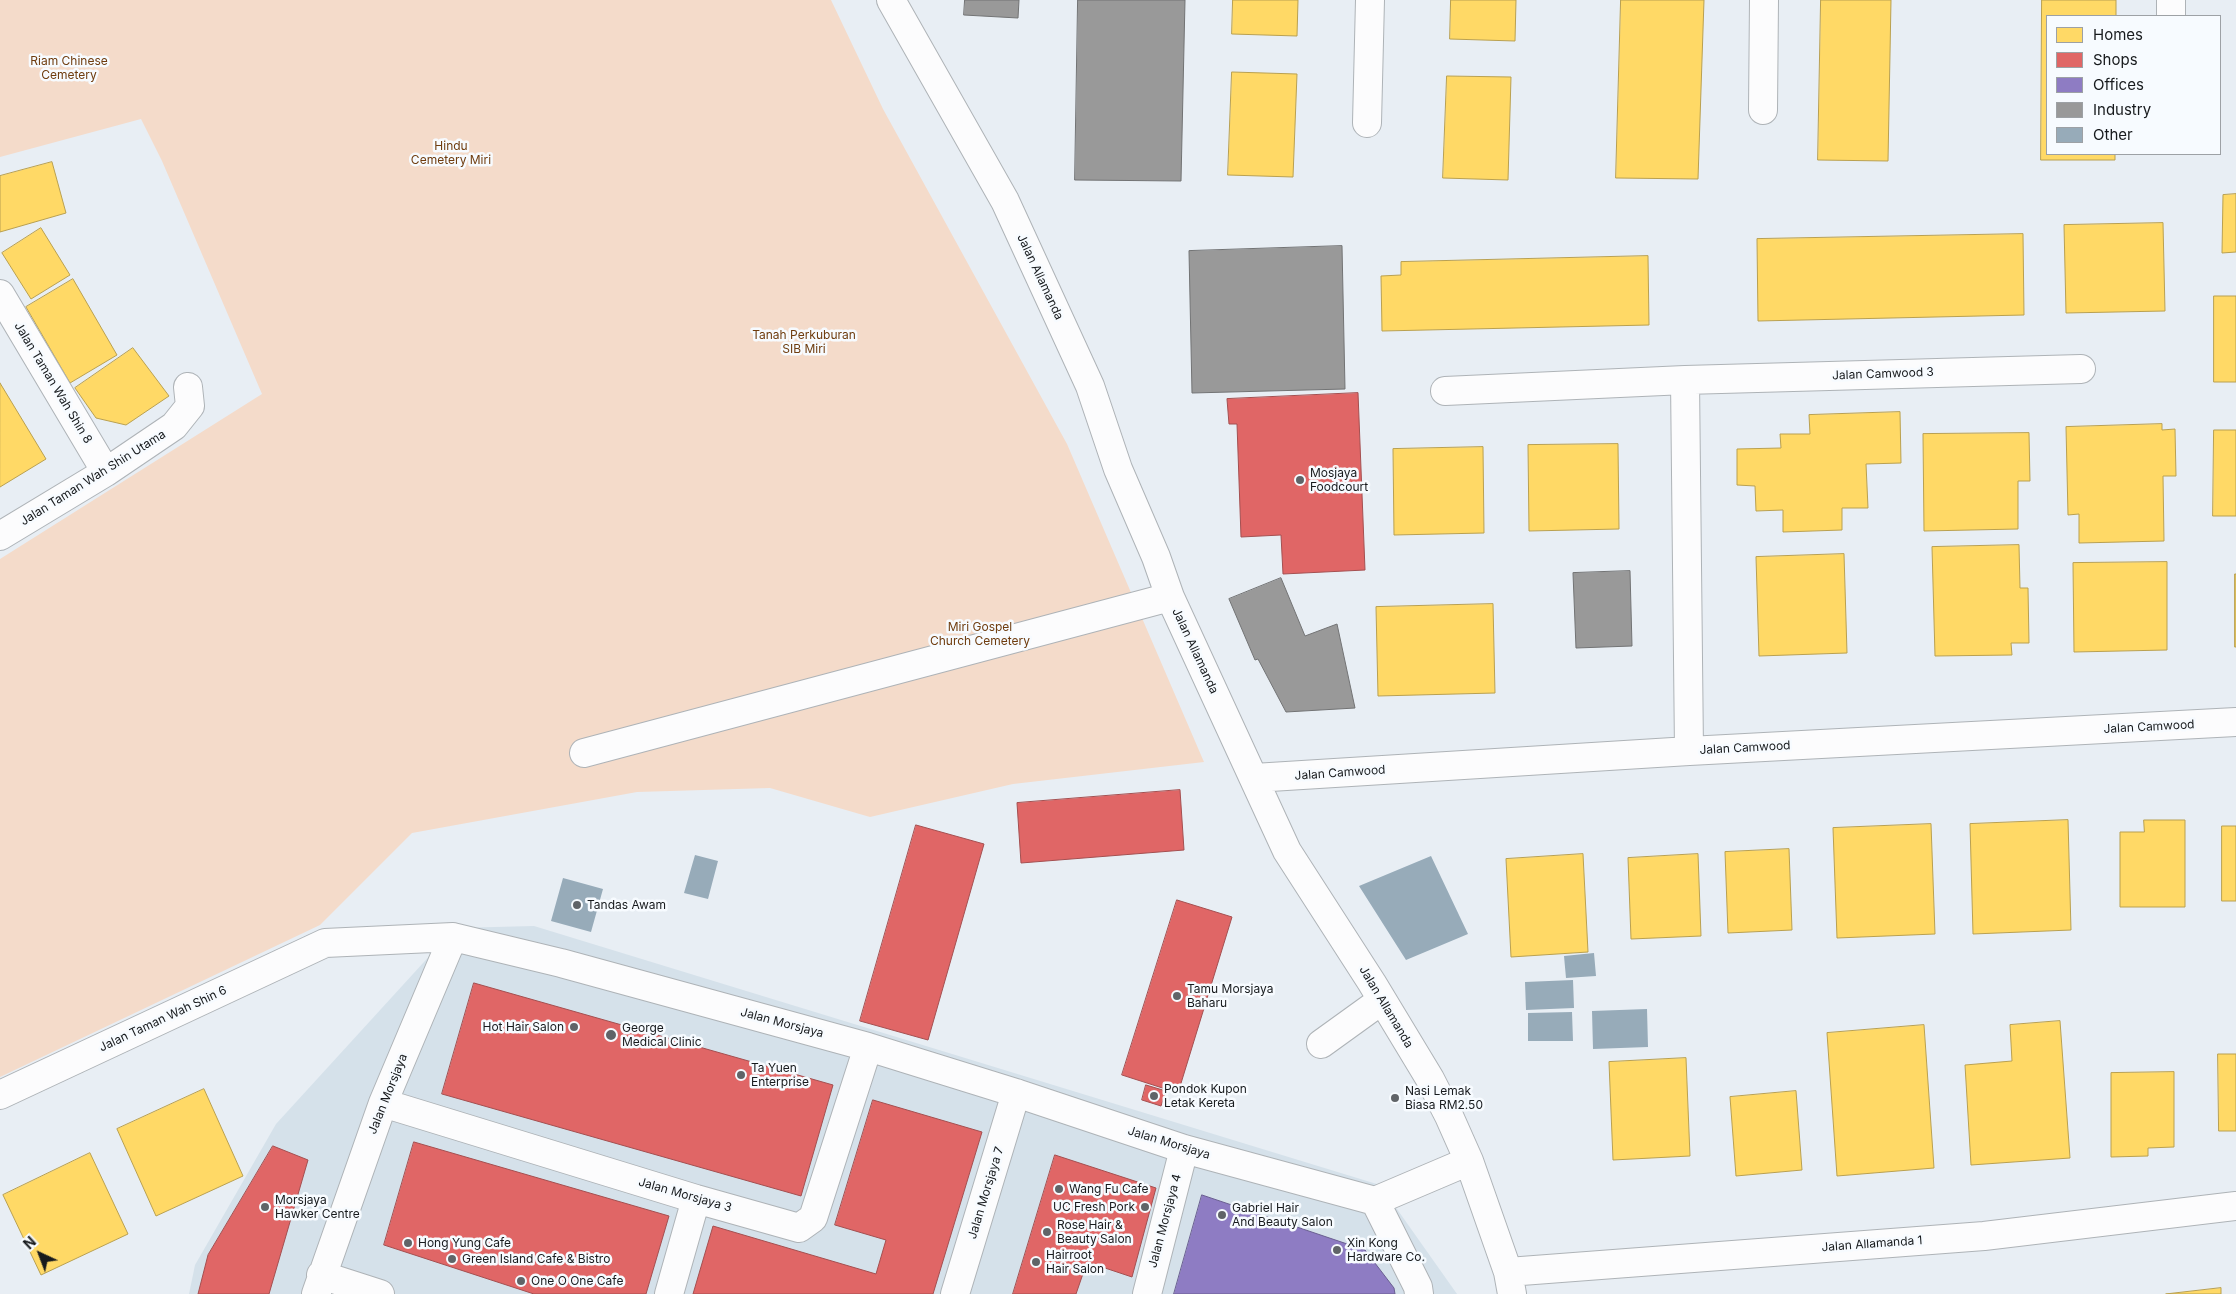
<!DOCTYPE html>
<style>
body{margin:0}
#map{position:relative;width:2236px;height:1294px;overflow:hidden;background:#e8eef4;font-family:Inter,sans-serif}
canvas{display:block}
.legend{position:absolute;left:2046px;top:15px;width:175px;height:140px;box-sizing:border-box;background:#f7fbff;border:1px solid #9da1a5;margin:0;padding:6px 9px;list-style:none;font-size:15px;color:#171a1d}
.legend li{display:flex;align-items:center;gap:10px;height:25px}
.legend b{width:25px;border:1px solid #9da1a5}
.north{position:absolute;left:15px;top:1229px;width:50px;height:50px;-webkit-text-stroke:4px #f7fbff;paint-order:stroke;rotate:317deg;font-size:14px;font-weight:700;line-height:20px;text-align:center;color:#171a1d}
.north::after{content:'';display:block;margin:auto;width:18px;height:22px;background:#171a1d;clip-path:polygon(50% 0,100% 100%,50% 72%,0 100%)}
</style>
<div id="map">
<canvas width="2236" height="1294"></canvas>
<ul class="legend">
<li><b style="height:14px;background:#ffd966"></b>Homes</li>
<li><b style="height:14px;background:#e06666"></b>Shops</li>
<li><b style="height:14px;background:#8e7cc3"></b>Offices</li>
<li><b style="height:14px;background:#999"></b>Industry</li>
<li><b style="height:14px;background:#97abb9"></b>Other</li>
</ul>
<div class="north">N</div>
</div>
<script>
const context = document.querySelector('canvas').getContext('2d');
context.lineJoin = 'round';
function fill(path, color) {
  context.fillStyle = color;
  context.fill(path, 'evenodd');
}
function trace(path, color, width, dash) {
  context.strokeStyle = color;
  context.lineWidth = width;
  context.lineCap = dash ? 'butt' : 'round';
  context.setLineDash(dash || []);
  context.stroke(path);
}
function drawText(font, color, halo, rows, align = 'center') {
  context.font = font + ' Inter,sans-serif';
  context.lineWidth = 5;
  context.setLineDash([]);
  context.textBaseline = 'middle';
  context.strokeStyle = halo;
  context.fillStyle = color;
  for (const [text, x, y, turn = 0] of rows) {
    context.save();
    context.translate(x, y);
    context.rotate((+turn || 0) * Math.PI / 180);
    context.textAlign = isNaN(turn) ? turn : align;
    if (halo) context.strokeText(text, 0, 0);
    context.fillText(text, 0, 0);
    context.restore();
  }
}
fill(new Path2D(`
 M534,926L1380,1185L1457,1294H189L195,1265L276,1124L455,928Z`), '#d5e1ea');
fill(new Path2D(`
 M0,0H831L883,109L1067,444L1204,762L1013,784L870,817L770,788L637,792L412,833L320,925L0,1077V559L262,394L162,161L141,119L0,157Z`), '#f4dbca');
const homes = new Path2D(`
 M1233,0H1298L1297,36L1232,34Z
 M1451,0H1516L1515,41L1450,39Z
 M1621,0H1704L1698,179L1616,178Z
 M1821,0H1891L1888,161L1818,160Z
 M2042,0H2116V16H2047V154H2115V160H2041Z
 M1232,72L1297,74L1293,177L1228,175Z
 M1447,76L1511,77L1508,180L1443,178Z
 M52,162L66,213L0,232V176Z
 M2236,194V252L2222,253L2223,195Z
 M2163,223L2165,311L2066,313L2064,225Z
 M41,228L70,275L31,299L2,253Z
 M2023,234L2024,315L1758,321L1757,239Z
 M1648,256L1649,325L1382,331L1381,276L1401,275V262Z
 M73,279L117,355L70,383L26,307Z
 M2214,296H2236V382H2214Z
 M133,348L169,396L126,425L96,418L75,388Z
 M0,383L46,459L0,487Z
 M1900,412L1901,463L1866,464L1868,508H1842V530L1783,532V510L1756,511L1755,486L1737,485V449L1781,448L1780,434H1810L1809,415Z
 M2162,424V430L2175,429L2176,476H2163L2164,541L2079,543V514L2068,515L2066,427Z
 M2214,430H2236V516H2213Z
 M2029,433L2030,481H2018V529L1924,531L1923,434Z
 M1618,444L1619,529L1529,531L1528,445Z
 M1483,447L1484,533L1394,535L1393,449Z
 M2019,545L2020,588H2028L2029,643H2011L2012,655L1935,656L1932,547Z
 M1844,554L1847,653L1759,656L1756,557Z
 M2167,562V650L2074,652L2073,563Z
 M2235,574H2236V647H2235Z
 M1493,604L1495,693L1378,696L1376,607Z
 M2068,820L2071,930L1973,934L1970,824Z
 M2144,820H2185V907H2120V832H2144Z
 M1931,824L1935,934L1837,938L1833,828Z
 M2222,826H2236V901H2222Z
 M1789,849L1792,930L1728,933L1725,852Z
 M1583,854L1588,952L1511,957L1506,859Z
 M1698,854L1701,936L1631,939L1628,858Z
 M2060,1021L2070,1158L1971,1165L1965,1065L2012,1061L2010,1025Z
 M1924,1025L1934,1168L1837,1176L1827,1033Z
 M2218,1054H2236V1131H2219Z
 M1686,1058L1690,1156L1613,1160L1609,1062Z
 M2174,1072V1147L2148,1148V1156L2111,1157V1073Z
 M204,1089L243,1176L156,1216L117,1129Z
 M1796,1091L1802,1170L1736,1176L1730,1097Z
 M90,1153L128,1234L41,1275L3,1195Z
 M2221,1288V1294H2166Z`);
fill(homes, '#ffd966');
trace(homes, '#b9a050', 1);
const shops = new Path2D(`
 M1358,393L1365,570L1283,574L1281,535L1241,537L1237,424H1229L1227,399Z
 M1180,790L1184,850L1021,863L1017,803Z
 M916,825L984,844L928,1040L860,1021Z
 M1177,900L1232,917L1178,1093L1122,1075Z
 M474,983L833,1085L801,1196L442,1094Z
 M1146,1085L1166,1091L1161,1106L1142,1100Z
 M873,1100L982,1132L933,1294H693L713,1226L876,1274L886,1240L835,1225Z
 M414,1142L669,1216L646,1294H534L384,1245Z
 M273,1146L308,1160L269,1294H198L208,1255Z
 M1055,1155L1156,1188L1132,1277L1087,1262L1076,1294H1013Z`);
fill(shops, '#e06666');
trace(shops, '#a44f50', 1);
const offices = new Path2D(`
 M1202,1195L1365,1250L1394,1288L1395,1294H1174Z`);
fill(offices, '#8e7cc3');
trace(offices, '#6a5f91', 1);
const industry = new Path2D(`
 M965,0H1019L1018,18L964,15Z
 M1078,0H1185L1181,181L1075,180Z
 M1342,246L1345,389L1192,393L1189,251Z
 M1630,571L1632,646L1576,648L1573,573Z
 M1281,578L1305,636L1337,624L1355,708L1286,712L1258,659L1255,660L1229,599Z`);
fill(industry, '#999');
trace(industry, '#727374', 1);
fill(new Path2D(`
 M695,855L718,861L708,899L684,893Z
 M1431,856L1468,934L1406,960L1359,886Z
 M563,878L603,889L591,932L551,921Z
 M1594,953L1596,976L1566,978L1564,956Z
 M1573,980L1574,1008L1526,1010L1525,982Z
 M1647,1009L1648,1047L1593,1049L1592,1011Z
 M1572,1012L1573,1041H1528V1013Z`), '#97abb9');
const minor = new Path2D(`
 M891,0L1005,201L1090,386L1118,469L1156,557L1170,597L1287,851L1372,983L1430,1079L1449,1116L1469,1161L1508,1272L1512,1294
 M2171,16V0
 M1763,110L1764,0
 M1367,123L1370,0
 M0,294L106,472
 M1445,391L1685,380
 M0,536L106,472L174,426L190,406L188,387
 M1689,751L1685,380L2081,369
 M584,753L1170,597
 M1254,778L1689,751L2236,722
 M1321,1044L1382,1000
 M0,1095L325,943L453,937
 M383,1103L696,1199L799,1228L813,1218L868,1047
 M1375,1201L1469,1161
 M1508,1272L1984,1236L2236,1206
 M321,1275L380,1294
 M316,1294L383,1103L453,937L561,963L868,1047L1016,1093L1184,1149L1375,1201L1418,1287L1419,1294
 M669,1294L696,1199
 M955,1294L1016,1093
 M1147,1294L1184,1149`);
trace(minor, '#aeb3b7', 30);
trace(minor, '#fcfcfd', 28);
for (const [x, y, r, color] of [
 [1300,480,5,"#606468"],
 [577,905,5,"#606468"],
 [1177,996,5,"#606468"],
 [574,1027,5,"#606468"],
 [611,1035,6,"#606468"],
 [741,1075,5,"#606468"],
 [1154,1096,5,"#606468"],
 [1395,1098,5,"#606468"],
 [1059,1189,5,"#606468"],
 [265,1207,5,"#606468"],
 [1145,1207,5,"#606468"],
 [1222,1215,5,"#606468"],
 [1047,1232,5,"#606468"],
 [408,1243,5,"#606468"],
 [1337,1250,5,"#606468"],
 [452,1259,5,"#606468"],
 [1036,1262,5,"#606468"],
 [521,1281,5,"#606468"]
]) {
  const dot = new Path2D();
  dot.arc(x, y, r, 0, 2 * Math.PI);
  context.fillStyle = color;
  context.fill(dot);
  trace(dot, '#f7fbff', 2);
}
drawText('12px', '#6f3c0e', '#f7fbff', [
 ["Riam Chinese",69,61],
 ["Cemetery",69,75],
 ["Hindu",451,146],
 ["Cemetery Miri",451,160],
 ["Tanah Perkuburan",804,335],
 ["SIB Miri",804,349],
 ["Miri Gospel",980,627],
 ["Church Cemetery",980,641]
]);
drawText('12px', '#171a1d', '#f7fbff', [
 ["Jalan Allamanda",1040,277,65],
 ["Jalan Camwood 3",1883,374,-2],
 ["Jalan Taman Wah Shin 8",53,383,59],
 ["Jalan Taman Wah Shin Utama",93,478,-32],
 ["Jalan Allamanda",1195,651,65],
 ["Jalan Camwood",2149,727,-3],
 ["Jalan Camwood",1745,748,-3],
 ["Jalan Camwood",1340,773,-4],
 ["Jalan Allamanda",1386,1007,59],
 ["Jalan Taman Wah Shin 6",163,1019,-25],
 ["Jalan Morsjaya",782,1023,15],
 ["Jalan Morsjaya",388,1094,-68],
 ["Jalan Morsjaya",1169,1143,17],
 ["Jalan Morsjaya 7",986,1193,-73],
 ["Jalan Morsjaya 3",685,1195,16],
 ["Jalan Morsjaya 4",1165,1221,-75],
 ["Jalan Allamanda 1",1872,1244,-4]
]);
drawText('12px', '#171a1d', '#f7fbff', [
 ["Mosjaya",1310,473],
 ["Foodcourt",1310,487],
 ["Tandas Awam",587,905],
 ["Tamu Morsjaya",1187,989],
 ["Baharu",1187,1003],
 ["Hot Hair Salon",564,1027,"right"],
 ["George",622,1028],
 ["Medical Clinic",622,1042],
 ["Ta Yuen",751,1068],
 ["Enterprise",751,1082],
 ["Pondok Kupon",1164,1089],
 ["Letak Kereta",1164,1103],
 ["Nasi Lemak",1405,1091],
 ["Biasa RM2.50",1405,1105],
 ["Wang Fu Cafe",1069,1189],
 ["Morsjaya",275,1200],
 ["Hawker Centre",275,1214],
 ["UC Fresh Pork",1135,1207,"right"],
 ["Gabriel Hair",1232,1208],
 ["And Beauty Salon",1232,1222],
 ["Rose Hair &",1057,1225],
 ["Beauty Salon",1057,1239],
 ["Hong Yung Cafe",418,1243],
 ["Xin Kong",1347,1243],
 ["Hardware Co.",1347,1257],
 ["Hairroot",1046,1255],
 ["Hair Salon",1046,1269],
 ["Green Island Cafe & Bistro",462,1259],
 ["One O One Cafe",531,1281]
], 'left');
</script>
